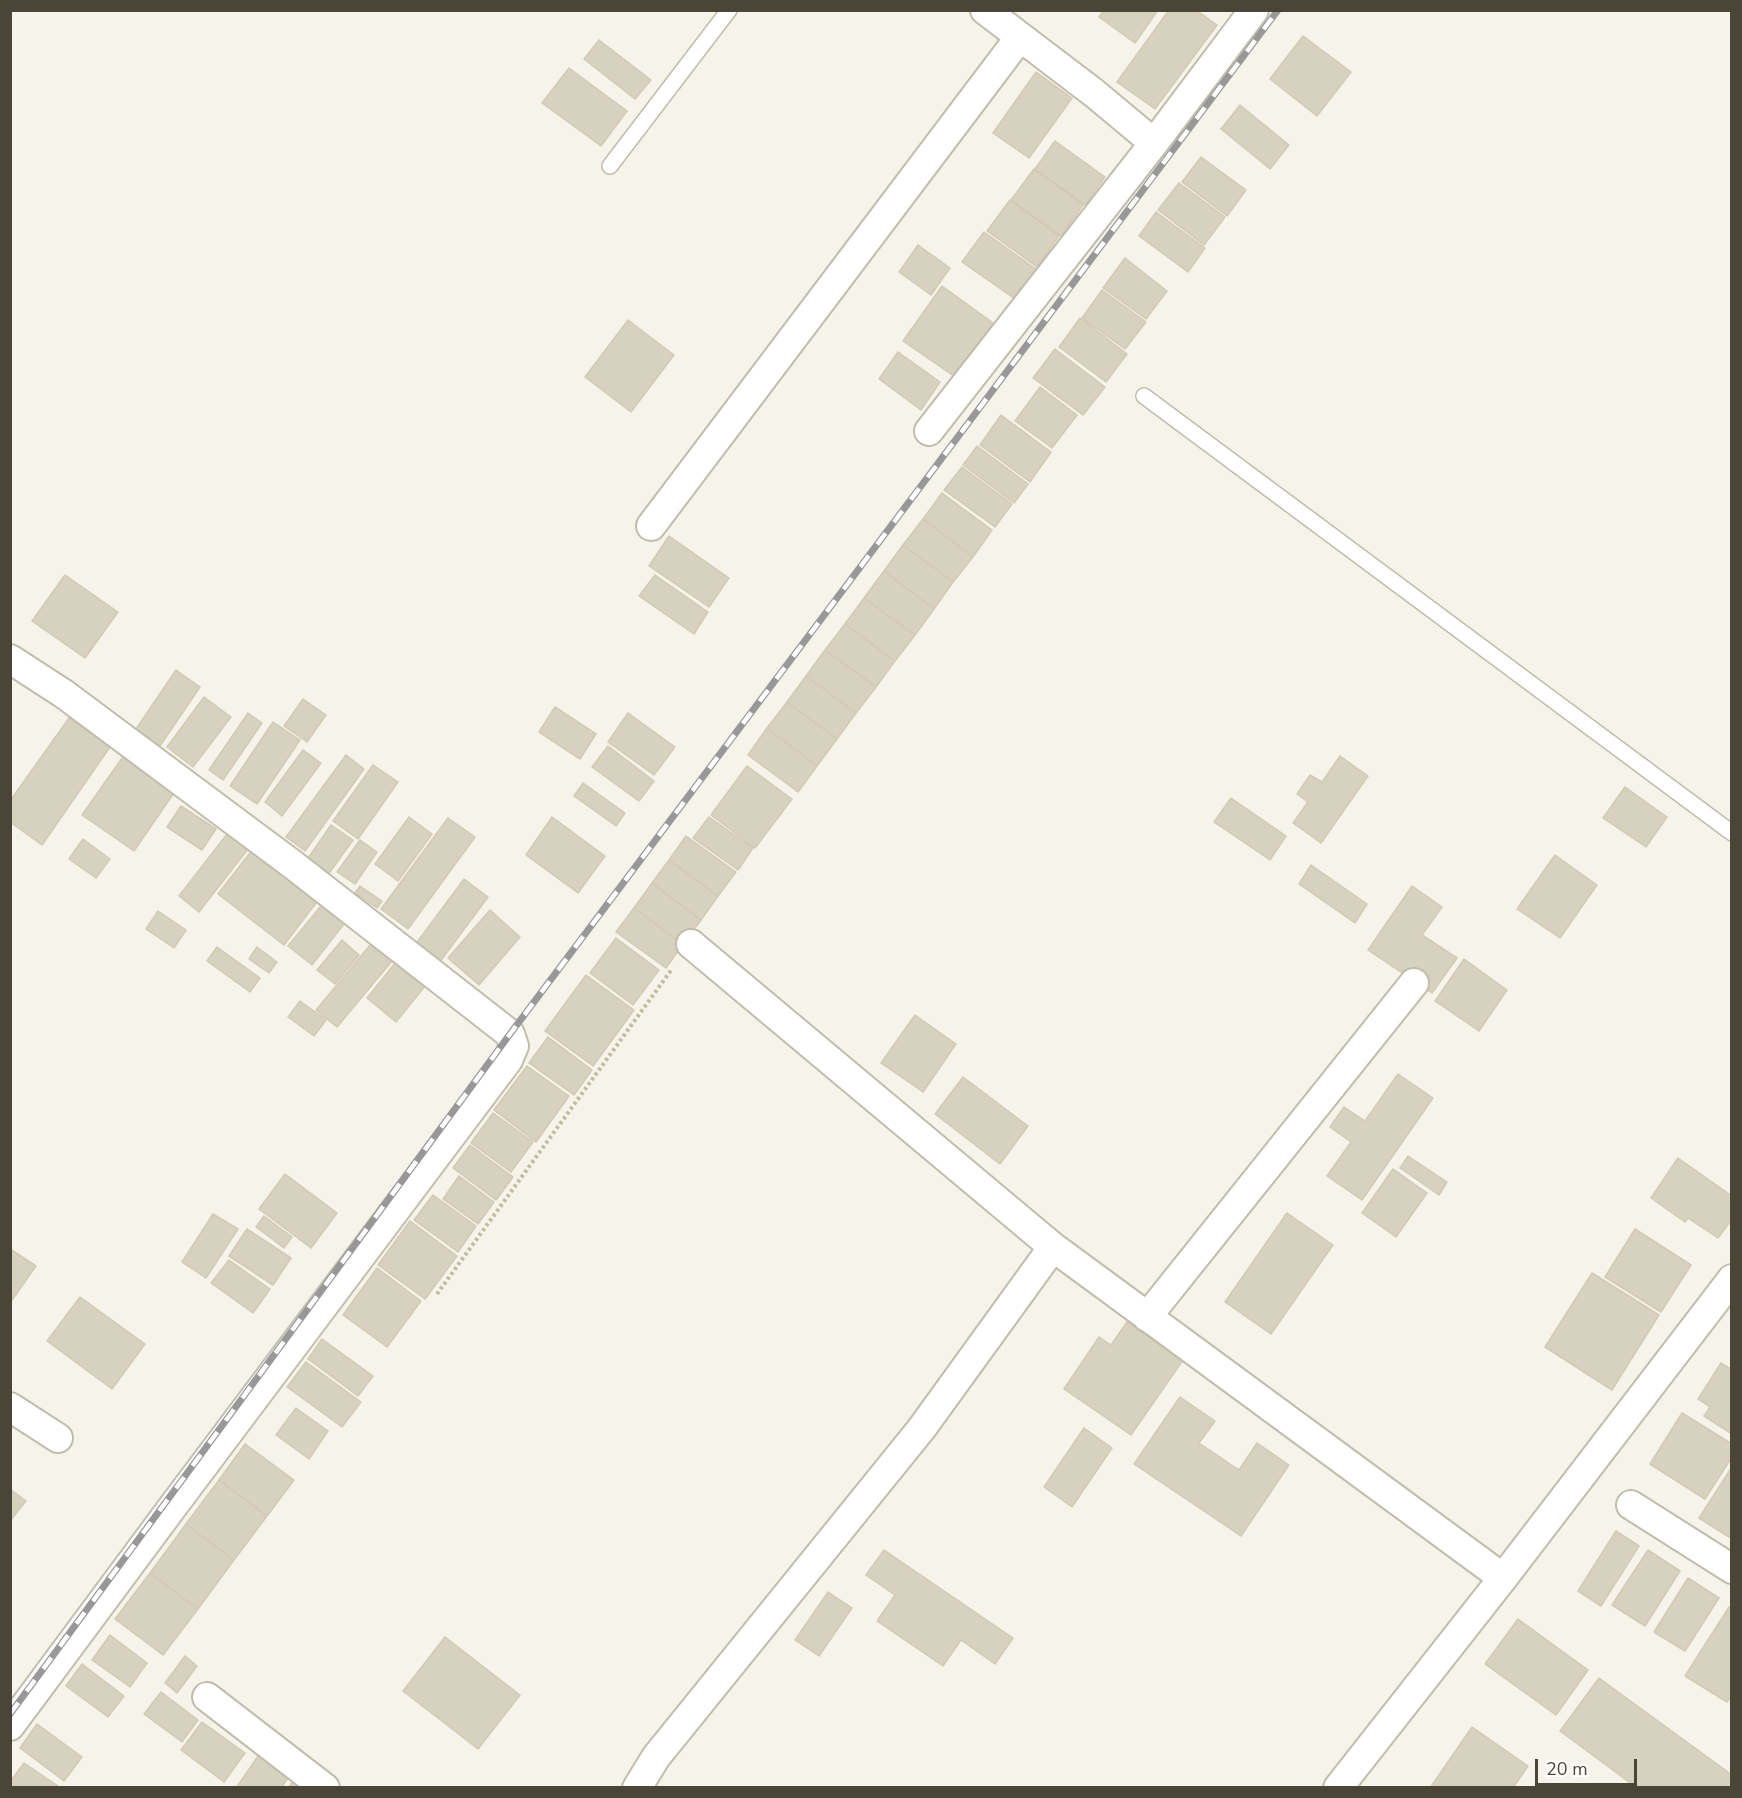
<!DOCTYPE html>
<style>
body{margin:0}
#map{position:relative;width:1742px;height:1798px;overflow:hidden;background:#f5f3ea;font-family:"Nunito Sans",sans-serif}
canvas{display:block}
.frame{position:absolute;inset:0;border:12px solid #4a4537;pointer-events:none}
.scale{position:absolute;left:1535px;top:1759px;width:102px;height:27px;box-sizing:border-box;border:3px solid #4a4537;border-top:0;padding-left:8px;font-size:18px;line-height:21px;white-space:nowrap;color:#4a4537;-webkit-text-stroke:4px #fff;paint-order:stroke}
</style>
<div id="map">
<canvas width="1742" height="1798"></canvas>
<div class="frame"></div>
<div class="scale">20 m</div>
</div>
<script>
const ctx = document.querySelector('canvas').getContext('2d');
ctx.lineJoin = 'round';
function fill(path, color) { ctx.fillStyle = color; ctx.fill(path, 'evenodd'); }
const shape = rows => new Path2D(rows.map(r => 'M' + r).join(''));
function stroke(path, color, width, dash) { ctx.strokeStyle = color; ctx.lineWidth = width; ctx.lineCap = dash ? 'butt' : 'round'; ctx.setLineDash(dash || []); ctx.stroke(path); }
const building = shape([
 [1104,10,1158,10,1135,43,1099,17,1104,10],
 [1169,10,1196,10,1217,25,1155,109,1117,82,1169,10],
 [1303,36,1351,72,1317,116,1270,79,1303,36],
 [599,40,651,80,635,99,584,59,599,40],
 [569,68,627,111,601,146,542,103,569,68],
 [1036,72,1072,98,1029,158,993,133,1036,72],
 [1240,105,1289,145,1270,169,1221,129,1240,105],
 [1055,141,1105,177,1085,205,1035,169,1055,141],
 [1201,157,1246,190,1227,216,1182,182,1201,157],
 [1034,169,1083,205,1061,236,1011,200,1034,169],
 [1179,183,1225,217,1204,245,1158,210,1179,183],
 [1010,200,1059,236,1037,267,987,231,1010,200],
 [1156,212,1205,248,1188,272,1139,236,1156,212],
 [984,232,1036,269,1015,299,962,262,984,232],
 [918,245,950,268,931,295,899,272,918,245],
 [1125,258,1167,291,1146,319,1103,288,1125,258],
 [942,286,996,325,958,379,903,341,942,286],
 [1102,290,1146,322,1125,349,1082,318,1102,290],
 [1080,318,1127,354,1106,382,1059,347,1080,318],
 [628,320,674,355,631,412,585,377,628,320],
 [1055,349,1105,387,1083,415,1033,378,1055,349],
 [898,352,940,382,921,410,879,379,898,352],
 [1040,387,1077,415,1052,448,1015,421,1040,387],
 [1001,415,1051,452,1030,482,980,445,1001,415],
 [977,446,1028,484,1014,503,963,465,977,446],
 [962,467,1012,504,995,527,944,490,962,467],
 [942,493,992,530,973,557,923,519,942,493],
 [923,519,973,557,953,582,903,545,923,519],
 [669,536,729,578,709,607,649,566,669,536],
 [903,545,953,582,934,609,884,571,903,545],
 [884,571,934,609,915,635,864,598,884,571],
 [65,575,118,612,85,658,32,621,65,575],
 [655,575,708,612,694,634,639,596,655,575],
 [864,598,915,635,895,661,845,624,864,598],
 [845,624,895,661,876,687,825,650,845,624],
 [825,650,876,687,856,713,806,676,825,650],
 [176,670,200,687,160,746,136,729,176,670],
 [806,676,856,713,837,739,787,702,806,676],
 [204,697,231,717,193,767,167,747,204,697],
 [303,699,326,715,307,742,284,726,303,699],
 [787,702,837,739,817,766,767,728,787,702],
 [555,707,596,734,580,759,539,732,555,707],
 [248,713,262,723,223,780,209,770,248,713],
 [628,713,675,747,654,775,608,742,628,713],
 [69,718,110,747,42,845,10,822,10,801,69,718],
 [273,722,300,740,257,804,230,786,273,722],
 [767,728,817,766,798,792,748,755,767,728],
 [608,746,654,781,639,801,592,767,608,746],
 [303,750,321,763,282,816,265,802,303,750],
 [127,751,178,787,134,851,82,815,127,751],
 [346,755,364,769,305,851,286,837,346,755],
 [1340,756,1368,776,1321,843,1293,823,1308,802,1297,794,1310,775,1322,782,1340,756],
 [373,765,398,782,358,839,333,821,373,765],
 [747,766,792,799,755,848,711,815,747,766],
 [583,783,625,813,616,826,574,796,583,783],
 [1625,787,1667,817,1646,847,1603,818,1625,787],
 [1231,798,1286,836,1270,860,1214,822,1231,798],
 [181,806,216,829,202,850,167,827,181,806],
 [409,817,432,834,398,881,375,864,409,817],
 [552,817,605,856,578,893,526,855,552,817],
 [709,817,753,848,738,870,693,838,709,817],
 [448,818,475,837,408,929,381,909,448,818],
 [331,825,353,840,325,879,304,864,331,825],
 [231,829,251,845,199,912,179,896,231,829],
 [686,836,736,872,718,896,669,860,686,836],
 [83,839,110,859,96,878,69,859,83,839],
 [360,840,377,852,355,884,337,872,360,840],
 [253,849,319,899,284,945,218,894,253,849],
 [1555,855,1597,885,1560,938,1517,909,1555,855],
 [669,860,718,896,701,920,652,883,669,860],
 [1311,865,1367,904,1355,923,1299,884,1311,865],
 [464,879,488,897,439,963,415,945,464,879],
 [652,883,701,920,683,944,634,908,652,883],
 [360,886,382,901,377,908,355,893,360,886],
 [1412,886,1442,907,1422,935,1457,958,1432,993,1368,950,1412,886],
 [321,906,344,924,312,965,288,946,321,906],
 [634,908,683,944,666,968,616,932,634,908],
 [490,910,520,937,479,985,448,958,490,910],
 [158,911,186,930,174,948,146,929,158,911],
 [616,938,659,970,633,1005,590,973,616,938],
 [342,940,359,955,335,984,317,970,342,940],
 [371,944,392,961,337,1027,316,1010,371,944],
 [217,947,260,978,250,992,207,961,217,947],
 [257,947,277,962,269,973,249,959,257,947],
 [1464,959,1507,990,1479,1031,1435,1001,1464,959],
 [396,962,425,986,396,1022,367,998,396,962],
 [586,975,634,1010,593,1066,545,1031,586,975],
 [300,1001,326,1020,314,1036,288,1017,300,1001],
 [915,1015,956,1044,923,1092,881,1063,915,1015],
 [548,1037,592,1070,574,1095,529,1063,548,1037],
 [527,1066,569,1096,536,1142,494,1110,527,1066],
 [1398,1074,1433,1098,1362,1200,1327,1176,1351,1142,1330,1127,1344,1107,1365,1121,1398,1074],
 [963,1077,1028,1126,1000,1164,935,1114,963,1077],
 [493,1113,533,1142,511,1172,471,1143,493,1113],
 [470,1145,513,1177,496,1200,453,1168,470,1145],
 [1408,1156,1447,1182,1439,1195,1400,1168,1408,1156],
 [1678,1158,1732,1196,1732,1219,1718,1238,1688,1218,1685,1222,1651,1198,1678,1158],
 [1393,1169,1427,1193,1396,1237,1362,1213,1393,1169],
 [285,1174,337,1213,311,1248,259,1209,285,1174],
 [459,1176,494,1202,478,1224,443,1199,459,1176],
 [433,1195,476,1226,458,1252,414,1220,433,1195],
 [1287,1213,1333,1245,1271,1334,1225,1302,1287,1213],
 [213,1214,238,1229,206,1278,182,1262,213,1214],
 [264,1216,292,1237,284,1248,256,1227,264,1216],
 [410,1221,457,1256,425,1299,378,1265,410,1221],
 [247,1229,291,1258,273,1285,229,1256,247,1229],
 [1635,1229,1691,1265,1661,1312,1605,1277,1635,1229],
 [10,1249,36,1266,10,1303,10,1249],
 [229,1260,270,1289,253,1313,211,1283,229,1260],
 [377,1268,421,1301,387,1347,343,1315,377,1268],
 [1592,1273,1659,1315,1612,1390,1545,1347,1592,1273],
 [80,1297,145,1344,112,1389,47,1341,80,1297],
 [1127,1322,1183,1360,1131,1435,1064,1389,1099,1337,1111,1345,1127,1322],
 [322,1339,373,1376,358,1396,308,1359,322,1339],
 [306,1362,361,1402,342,1427,287,1387,306,1362],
 [1721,1363,1732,1370,1732,1434,1704,1416,1710,1407,1698,1399,1721,1363],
 [1180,1397,1215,1421,1199,1443,1239,1470,1257,1443,1289,1465,1241,1536,1134,1464,1180,1397],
 [296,1408,328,1431,309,1459,276,1435,296,1408],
 [1682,1413,1732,1444,1732,1457,1705,1499,1650,1464,1682,1413],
 [1084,1428,1112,1448,1072,1507,1044,1487,1084,1428],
 [245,1444,294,1480,267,1516,219,1480,245,1444],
 [1732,1467,1732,1533,1729,1537,1699,1518,1732,1467],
 [219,1480,267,1516,234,1560,186,1524,219,1480],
 [10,1489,26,1501,10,1521,10,1489],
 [186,1524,234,1560,198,1609,150,1573,186,1524],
 [1616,1531,1639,1546,1601,1606,1578,1591,1616,1531],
 [884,1550,1013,1638,995,1664,961,1640,943,1666,877,1621,895,1595,866,1575,884,1550],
 [1648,1550,1680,1571,1645,1626,1612,1605,1648,1550],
 [150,1573,198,1609,163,1655,115,1619,150,1573],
 [1688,1578,1719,1598,1685,1651,1654,1632,1688,1578],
 [828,1592,852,1608,819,1656,795,1640,828,1592],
 [1729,1607,1732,1608,1732,1695,1727,1702,1685,1676,1729,1607],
 [1518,1619,1588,1670,1556,1715,1485,1664,1518,1619],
 [110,1635,147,1663,130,1687,92,1660,110,1635],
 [445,1637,520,1695,478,1749,403,1691,445,1637],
 [185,1656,197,1666,177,1693,165,1683,185,1656],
 [82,1664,124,1696,108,1717,66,1686,82,1664],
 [1599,1678,1732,1775,1732,1788,1637,1788,1560,1731,1599,1678],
 [161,1692,198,1720,182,1742,144,1714,161,1692],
 [202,1722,245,1753,224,1782,181,1750,202,1722],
 [37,1724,82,1757,64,1781,20,1748,37,1724],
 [1472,1727,1528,1766,1513,1788,1430,1788,1472,1727],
 [263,1749,293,1771,281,1788,236,1788,263,1749],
 [24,1763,58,1786,57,1788,10,1788,10,1782,24,1763],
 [297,1776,312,1788,288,1788,297,1776]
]);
const path = shape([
 [437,1294,672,969]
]);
const service = shape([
 [610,166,729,10],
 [1144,396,1732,833]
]);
const minor = shape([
 [985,10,1094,93,1154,143],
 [929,431,1154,143,1254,10],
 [651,526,1020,37],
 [10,659,64,694,292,864,510,1034,514,1046,508,1060,174,1505,10,1726],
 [691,944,1053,1247],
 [1147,1317,1414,983],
 [10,1407,58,1438],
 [1631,1505,1732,1569],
 [207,1697,325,1788],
 [637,1788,656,1757,922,1428,1053,1247,1503,1578],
 [1338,1788,1503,1578,1732,1279]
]);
const rail = shape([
 [10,1714,510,1034,1278,10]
]);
fill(building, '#d7d1bf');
stroke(building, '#d2cab2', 1.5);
stroke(service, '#c1bdac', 18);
stroke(minor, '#c1bdac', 32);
stroke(path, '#c3bb9d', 4, [3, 3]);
stroke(service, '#fff', 15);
stroke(minor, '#fff', 28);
stroke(rail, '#989898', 7);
stroke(rail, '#fff', 4.5, [14]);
</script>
